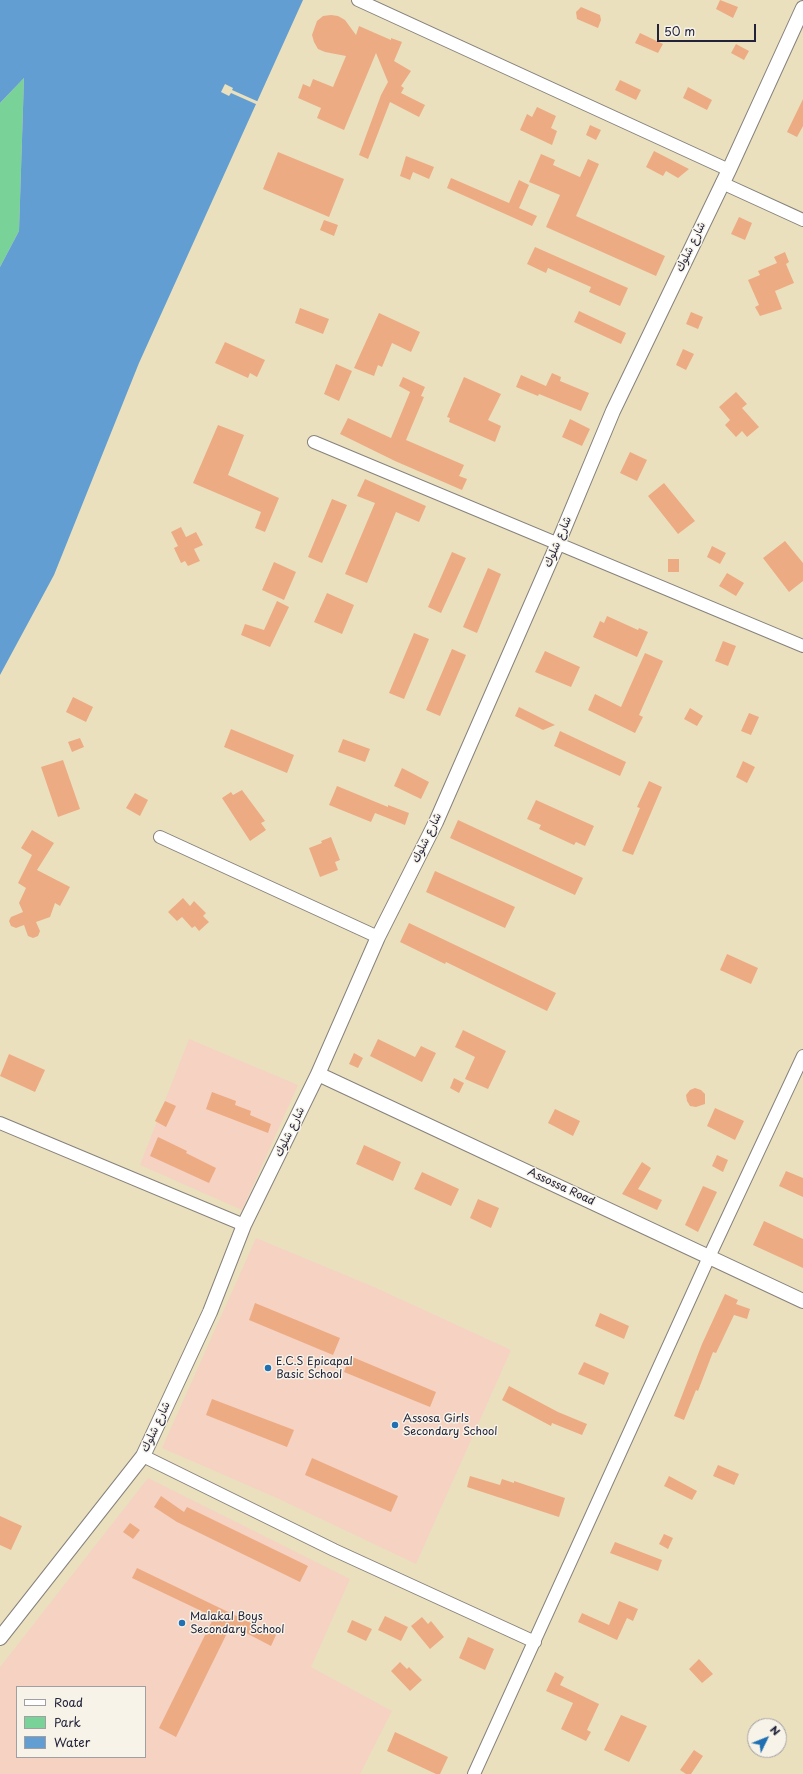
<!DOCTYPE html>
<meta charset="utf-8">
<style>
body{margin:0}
#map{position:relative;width:803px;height:1774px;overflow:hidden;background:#eae0be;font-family:"Playpen Sans",sans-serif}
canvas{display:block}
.legend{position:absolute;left:16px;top:1686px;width:130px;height:72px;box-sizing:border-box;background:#f7f3e8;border:1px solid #a29fa3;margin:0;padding:5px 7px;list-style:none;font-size:12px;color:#22223b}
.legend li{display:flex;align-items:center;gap:8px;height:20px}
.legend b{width:20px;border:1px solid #a29fa3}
.north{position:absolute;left:747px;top:1718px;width:40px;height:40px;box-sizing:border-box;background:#f7f3e8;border:1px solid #a29fa3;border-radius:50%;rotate:47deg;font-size:11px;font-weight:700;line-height:16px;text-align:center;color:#22223b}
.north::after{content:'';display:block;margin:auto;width:14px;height:18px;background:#1f6fb2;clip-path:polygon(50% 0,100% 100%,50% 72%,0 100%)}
.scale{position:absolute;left:657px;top:24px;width:99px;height:18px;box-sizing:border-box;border:2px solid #22223b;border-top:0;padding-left:5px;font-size:12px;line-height:14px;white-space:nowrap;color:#22223b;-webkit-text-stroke:3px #f7f3e8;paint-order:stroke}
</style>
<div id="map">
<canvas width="803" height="1774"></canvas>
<ul class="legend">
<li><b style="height:5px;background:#fff"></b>Road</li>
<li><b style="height:11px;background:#79d399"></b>Park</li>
<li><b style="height:11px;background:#639ed3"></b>Water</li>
</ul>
<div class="north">N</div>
<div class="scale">50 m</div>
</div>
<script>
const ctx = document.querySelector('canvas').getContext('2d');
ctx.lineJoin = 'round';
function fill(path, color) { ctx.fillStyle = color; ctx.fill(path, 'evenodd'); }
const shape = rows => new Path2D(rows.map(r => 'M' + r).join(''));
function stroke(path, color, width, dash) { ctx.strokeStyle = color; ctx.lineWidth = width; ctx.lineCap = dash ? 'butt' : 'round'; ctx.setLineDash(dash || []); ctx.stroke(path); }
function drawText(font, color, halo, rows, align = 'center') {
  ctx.font = font + ' "Playpen Sans","Playpen Sans Arabic",sans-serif'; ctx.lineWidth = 3; ctx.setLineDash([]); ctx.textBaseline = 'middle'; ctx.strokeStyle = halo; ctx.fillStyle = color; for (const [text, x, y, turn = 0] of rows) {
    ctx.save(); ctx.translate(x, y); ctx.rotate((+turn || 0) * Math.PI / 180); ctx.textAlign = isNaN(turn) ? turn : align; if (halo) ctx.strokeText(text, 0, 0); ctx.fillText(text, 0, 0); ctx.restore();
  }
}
const built = shape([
 [189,1039,298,1085,242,1210,140,1165],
 [256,1238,374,1287,511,1350,416,1564,279,1499,162,1448],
 [148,1478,350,1579,311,1667,392,1711,360,1774,0,1774,0,1667],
 [17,1687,145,1687,145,1757,17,1757]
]);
const green = shape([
 [24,78,19,231,0,267,0,103]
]);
const water = shape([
 [0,0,303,0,139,363,54,575,0,675,0,267,19,231,24,78,0,103]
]);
const pier = shape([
 [225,84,233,88,232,90,259,102,258,105,231,93,229,96,221,92]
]);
const building = shape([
 [720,0,738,7,733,18,716,9],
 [581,7,600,15,601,20,598,28,577,19,576,12],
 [331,15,338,16,345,20,356,35,359,26,391,40,391,38,402,42,394,61,411,71,401,86,404,88,401,93,425,105,419,117,390,102,368,159,359,155,381,95,388,82,376,53,344,130,317,118,321,108,298,98,303,84,310,87,313,79,333,87,346,56,325,52,318,49,314,42,312,35,317,21,323,16],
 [640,33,663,44,658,53,635,43],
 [736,44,749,51,744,60,731,53],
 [620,80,641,90,636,100,615,90],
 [688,87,712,100,707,110,683,98],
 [803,99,803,126,797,137,787,132],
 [537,107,556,116,551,128,557,131,552,145,520,130,527,114,532,117],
 [590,125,601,130,596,140,586,135],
 [654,151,689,169,678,178,666,171,663,176,646,167],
 [278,152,344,179,329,217,263,189],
 [541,154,555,160,553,165,580,177,588,159,599,164,576,216,665,256,656,276,546,227,560,195,529,182],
 [406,156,434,167,429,179,413,172,410,180,400,176],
 [451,178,509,203,519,180,529,185,519,208,537,216,532,226,447,188],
 [739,217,752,223,745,240,731,234],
 [324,220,338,225,334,236,320,230],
 [535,247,628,288,620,306,589,292,591,287,548,268,546,273,527,264],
 [785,252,789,262,786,264,794,283,775,291,782,309,760,316,755,307,759,305,748,280,760,275,758,271,777,263,774,257],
 [300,308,329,319,323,334,295,323],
 [579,311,626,333,621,344,574,322],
 [691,312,703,317,698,329,686,324],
 [379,313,420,332,411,352,392,343,382,367,378,365,374,376,354,368],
 [225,342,265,360,257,377,250,373,248,378,215,363],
 [683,349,694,354,686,370,676,365],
 [336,364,352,371,339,401,324,394],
 [552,373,561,377,560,381,589,393,581,411,539,394,538,396,516,387,521,375,546,386],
 [403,377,425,387,421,396,424,397,406,440,464,465,459,476,467,479,462,490,395,461,340,434,348,418,391,438,410,392,399,386],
 [464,377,501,394,488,420,501,426,495,442,449,422,450,418,447,417],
 [736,392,747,404,742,408,759,427,747,437,742,431,736,437,725,425,730,420,719,407],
 [570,419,590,429,582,446,562,437],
 [218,425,244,435,228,475,279,498,265,532,255,528,261,512,193,483],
 [630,452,647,460,637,481,620,473],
 [365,479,426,506,419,522,396,512,367,583,345,574,375,503,357,496],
 [664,483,695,521,678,534,648,496],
 [332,499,347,505,322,563,308,557],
 [181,527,186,537,196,532,203,545,194,549,200,561,188,566,185,561,181,563,174,548,178,546,171,532],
 [785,541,803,563,803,581,789,592,763,558],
 [712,546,726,553,720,564,707,557],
 [452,552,466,558,441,613,428,607],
 [668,559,679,559,679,572,668,572],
 [274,562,296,572,284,600,262,590],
 [488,568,501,574,477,633,463,627],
 [727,573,744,583,736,596,719,586],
 [327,593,354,605,342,634,314,622],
 [277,601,289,607,270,647,241,635,245,624,264,630],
 [607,616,638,630,639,628,648,632,637,657,593,637,600,621,604,623],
 [414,633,429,639,404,699,389,693],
 [723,641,736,646,728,666,715,661],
 [452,649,466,655,440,716,426,710],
 [545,651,580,667,571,687,535,672],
 [645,653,663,661,639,715,643,717,635,733,588,710,595,694,621,707],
 [73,697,93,707,86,722,66,712],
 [519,707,555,725,543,730,515,716],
 [690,708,703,716,697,726,684,719],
 [749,713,759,717,751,735,741,731],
 [231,729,294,755,287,773,224,747],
 [560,731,626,762,620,776,554,746],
 [80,738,84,747,72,752,68,742],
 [343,739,370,749,365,762,338,752],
 [63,760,80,809,58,817,41,767],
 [743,761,755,767,747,783,736,777],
 [402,768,429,782,421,799,394,786],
 [649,781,662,787,633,855,622,851,640,808,637,807],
 [337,786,388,807,388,805,409,813,405,825,375,813,371,822,329,805],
 [242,790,265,821,261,823,266,830,250,841,222,798,231,792,233,795],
 [135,793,148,800,140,816,126,808],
 [536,800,594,826,585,846,576,842,574,845,539,829,541,825,527,819],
 [458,820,583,878,575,895,450,838],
 [32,830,54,843,37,870,70,887,60,906,55,903,50,917,36,922,40,931,38,936,33,938,28,936,24,925,16,928,11,926,9,921,11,917,23,912,19,903,26,888,18,883,32,855,21,848],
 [331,837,340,860,335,862,338,870,320,877,309,848,322,843,321,841],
 [435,871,515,907,505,928,426,892],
 [183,898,190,906,194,901,206,913,203,916,209,922,199,931,195,926,192,928,182,917,177,921,168,912],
 [409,923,556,993,547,1011,446,962,445,964,400,942],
 [727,954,758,968,751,984,720,970],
 [463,1030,506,1051,488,1089,465,1079,475,1057,455,1047],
 [378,1039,415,1057,421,1046,436,1053,422,1082,370,1056],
 [354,1053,363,1058,358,1068,349,1064],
 [9,1054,45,1070,35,1092,0,1076],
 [454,1078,464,1083,459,1093,450,1088],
 [695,1088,701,1090,705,1094,705,1104,696,1107,690,1106,687,1101,686,1095,690,1090],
 [212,1092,236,1101,235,1105,251,1111,250,1115,271,1124,268,1133,206,1109],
 [165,1101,176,1106,166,1127,155,1121],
 [715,1108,744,1121,735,1140,707,1126],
 [555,1109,580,1121,573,1136,548,1123],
 [158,1137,187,1151,186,1153,216,1168,209,1183,150,1156],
 [364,1145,401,1162,393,1181,356,1164],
 [717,1155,728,1160,723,1172,712,1166],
 [642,1162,651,1168,638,1189,662,1200,657,1210,622,1194],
 [786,1171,803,1178,803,1197,779,1186],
 [422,1172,459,1189,451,1206,414,1189],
 [703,1186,717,1192,698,1232,685,1225],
 [478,1199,499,1208,491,1228,470,1218],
 [764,1221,803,1239,803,1268,753,1245],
 [725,1294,738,1300,736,1304,750,1309,747,1319,734,1315,716,1353,713,1352,698,1391,696,1390,684,1420,674,1416,702,1344],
 [255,1303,340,1338,333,1355,249,1320],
 [600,1313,629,1326,624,1339,595,1326],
 [350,1356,436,1392,430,1407,344,1372],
 [584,1362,609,1373,604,1385,578,1374],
 [509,1386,558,1412,587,1424,582,1435,552,1423,551,1426,502,1400],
 [212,1399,294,1430,287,1447,206,1415],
 [312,1458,398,1496,391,1512,305,1475],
 [718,1465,739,1474,734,1485,713,1476],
 [470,1476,500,1485,502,1479,514,1483,514,1481,565,1498,559,1517,467,1487],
 [669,1476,697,1491,692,1500,664,1486],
 [161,1496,184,1512,187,1507,308,1566,300,1582,177,1522,154,1507],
 [0,1516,22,1526,11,1550,0,1545],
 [130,1523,140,1530,133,1539,123,1532],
 [664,1534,673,1538,668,1549,659,1544],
 [615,1542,662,1560,658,1571,610,1553],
 [137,1568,276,1635,271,1646,231,1625,176,1737,159,1728,214,1617,132,1578],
 [619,1601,638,1609,633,1621,627,1618,617,1640,578,1622,582,1613,609,1625],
 [385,1616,408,1627,401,1641,378,1630],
 [422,1617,428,1624,431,1621,444,1637,430,1649,411,1626],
 [352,1620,372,1629,366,1641,347,1632],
 [468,1637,494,1649,485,1670,459,1658],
 [699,1659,713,1674,702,1683,689,1669],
 [400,1662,407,1669,409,1667,422,1680,410,1691,391,1671],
 [555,1672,564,1677,560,1685,599,1704,587,1730,591,1732,586,1741,561,1729,573,1703,546,1691],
 [621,1715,647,1726,629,1762,604,1750],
 [395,1732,448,1757,440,1774,436,1774,387,1751],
 [694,1750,703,1756,691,1774,686,1774,680,1770]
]);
const minor = shape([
 [358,0,729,170],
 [722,183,803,220],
 [314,442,803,646],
 [160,837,378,937],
 [0,1123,244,1225],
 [143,1456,334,1550,535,1642],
 [474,1774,709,1257,803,1056]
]);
const tertiary = shape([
 [318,1074,803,1301],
 [0,1638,143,1456,210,1312,244,1225,318,1074,378,937,436,822,558,543,613,411,729,170,803,8]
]);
const markers = [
 [268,1368,4,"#1f6fb2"],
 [395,1425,4,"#1f6fb2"],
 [182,1623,4,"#1f6fb2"]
];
const streetNames = [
 ["شارع شلوك",691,247,-64],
 ["شارع شلوك",558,542,-67],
 ["شارع شلوك",427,838,-64],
 ["شارع شلوك",290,1132,-64],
 ["Assossa Road",561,1187,25],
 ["شارع شلوك",156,1427,-65]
];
const poiNames = [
 ["E.C.S Epicapal",276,1362],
 ["Basic School",276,1375],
 ["Assosa Girls",403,1419],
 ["Secondary School",403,1432],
 ["Malakal Boys",190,1617],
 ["Secondary School",190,1630]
];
fill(built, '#f5d2c2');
fill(green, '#79d399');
fill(water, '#639ed3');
fill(pier, '#eae0be');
fill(building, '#edab83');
stroke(minor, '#86817c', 14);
stroke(tertiary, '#86817c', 16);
stroke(minor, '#fff', 12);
stroke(tertiary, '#fff', 14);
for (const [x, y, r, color] of markers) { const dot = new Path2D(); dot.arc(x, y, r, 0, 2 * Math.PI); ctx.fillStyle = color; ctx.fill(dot); stroke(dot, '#f7f3e8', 1.5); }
drawText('11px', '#22223b', '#f7f3e8', streetNames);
drawText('11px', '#22223b', '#f7f3e8', poiNames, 'left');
</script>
